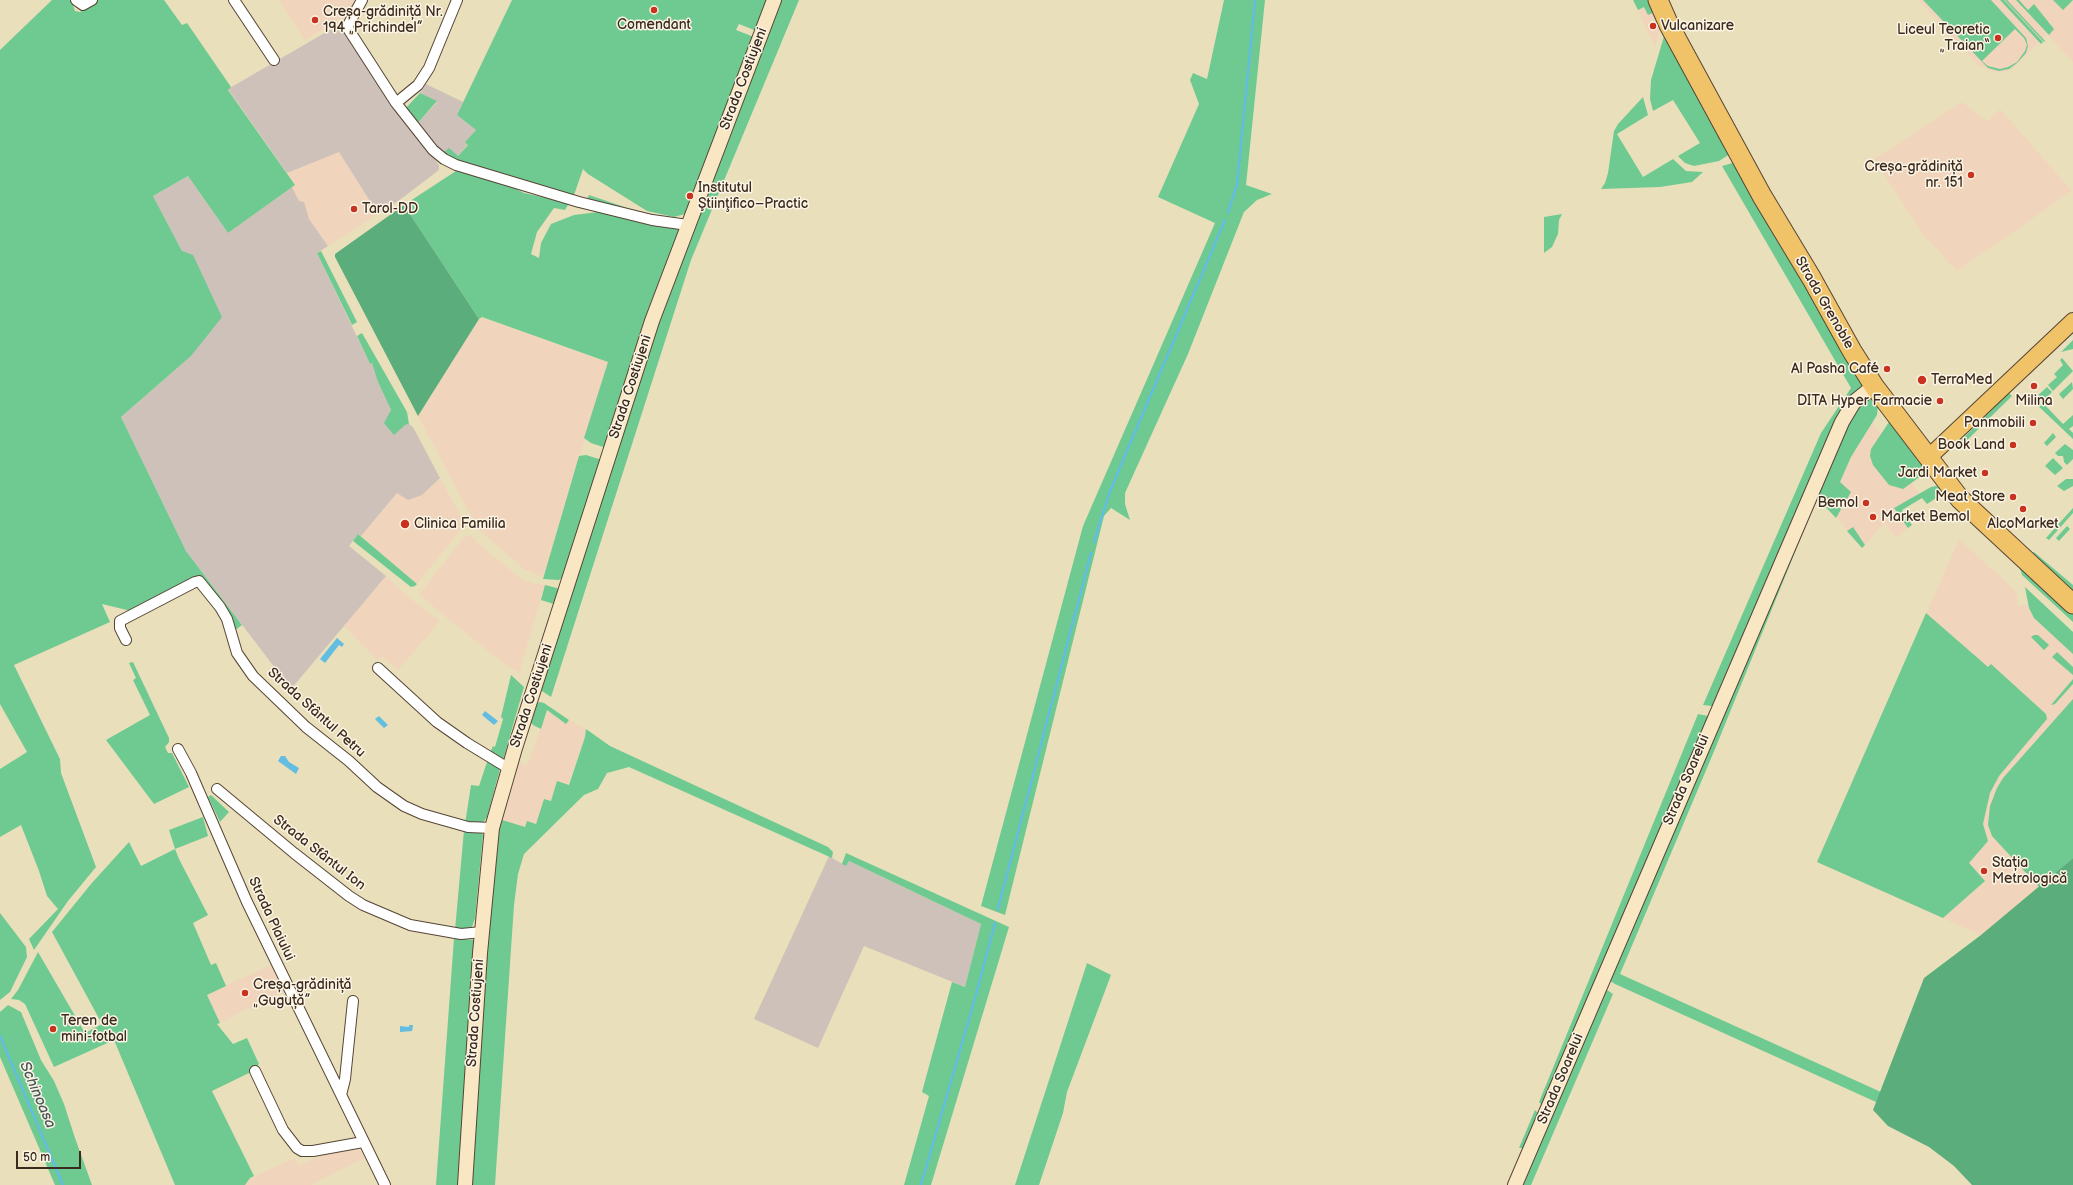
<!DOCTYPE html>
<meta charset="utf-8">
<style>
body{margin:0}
#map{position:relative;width:2073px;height:1185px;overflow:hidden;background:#eadfbb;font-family:"Balsamiq Sans",sans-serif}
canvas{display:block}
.scale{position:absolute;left:16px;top:1151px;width:65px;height:18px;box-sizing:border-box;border:2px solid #3b2a1e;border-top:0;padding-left:5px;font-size:12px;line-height:14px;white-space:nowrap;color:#3b2a1e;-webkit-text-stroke:3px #fcf5e5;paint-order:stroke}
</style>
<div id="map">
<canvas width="2073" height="1185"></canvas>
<div class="scale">50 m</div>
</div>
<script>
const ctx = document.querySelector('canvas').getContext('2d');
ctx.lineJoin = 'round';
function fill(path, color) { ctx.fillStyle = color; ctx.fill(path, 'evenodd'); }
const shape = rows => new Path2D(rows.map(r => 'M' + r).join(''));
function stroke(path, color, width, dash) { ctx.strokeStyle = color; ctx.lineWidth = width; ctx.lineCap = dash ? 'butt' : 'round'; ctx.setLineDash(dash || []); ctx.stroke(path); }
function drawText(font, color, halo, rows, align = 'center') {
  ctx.font = font + ' "Balsamiq Sans",sans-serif'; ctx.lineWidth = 3; ctx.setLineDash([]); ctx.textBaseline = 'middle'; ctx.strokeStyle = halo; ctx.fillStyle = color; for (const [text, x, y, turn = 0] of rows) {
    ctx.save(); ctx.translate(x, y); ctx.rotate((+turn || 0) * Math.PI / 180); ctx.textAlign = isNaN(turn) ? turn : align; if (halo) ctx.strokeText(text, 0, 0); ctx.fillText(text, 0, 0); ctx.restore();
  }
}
const built = shape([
 [279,0,356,0,347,18,343,17,305,40],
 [1918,0,2073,0,2073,62,2047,34,2015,67,2003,73,1993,72,1979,66],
 [1644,7,1655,12,1661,25,1655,48,1638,10],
 [1962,102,1988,121,2000,109,2072,191,1957,271,1925,237,1874,159],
 [339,151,378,214,328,246,309,219,304,202,299,201,292,187,295,185,287,173],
 [481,317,608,362,543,577,524,569,478,529,418,416,479,319],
 [1873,422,1922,498,1902,510,1912,525,1895,538,1885,523,1862,548,1826,504,1841,480,1851,457],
 [440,478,464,522,463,527,417,584,361,536,397,493,422,495],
 [470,535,483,548,522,579,533,583,545,585,519,673,504,664,419,595,464,537],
 [1959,539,2016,591,2018,606,2029,604,2073,644,2073,858,1981,935,1817,862],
 [386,576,406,595,440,621,398,670,383,657,377,660,344,626],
 [547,710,566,724,569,720,586,729,585,737,568,785,557,782,551,801,544,799,536,824,525,827,503,820,520,761,525,766,529,761],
 [271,965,283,991,220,1023,207,994],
 [351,1147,358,1148,364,1158,311,1185,245,1185,250,1178,295,1158,299,1165,337,1149]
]);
const industrial = shape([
 [340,24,377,82,439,165,439,170,401,199,378,214,339,152,287,173,228,89],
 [426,84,463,102,457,115,476,130,465,142,468,144,458,156,443,153,432,144,417,124,437,102,420,93],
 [188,176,228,233,292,187,299,201,304,202,309,219,328,246,317,253,370,364,372,363,376,372,378,382,391,410,389,417,405,425,409,424,413,427,440,478,422,495,408,500,397,493,361,536,358,534,349,546,386,576,291,689,186,551,121,417,191,356,182,251,153,196],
 [829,856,846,866,849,861,981,924,965,987,864,946,818,1048,754,1019]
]);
const green = shape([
 [52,0,71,0,75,11,80,12,98,0,164,0,182,25,187,23,231,87,228,90,295,185,228,233,188,176,153,196,182,251,193,255,222,317,191,356,121,417,186,551,242,625,234,631,227,614,207,582,201,577,131,611,102,604,110,622,14,665,60,759,61,773,96,867,68,901,34,950,29,939,58,909,47,896,39,871,21,825,0,837,0,769,27,752,0,704,0,50],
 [512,0,769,0,758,27,754,30,739,24,736,30,754,37,689,208,685,214,674,217,647,211,588,174,583,169,574,195,464,163,443,153,449,148,458,156,468,145,465,142,476,130,457,115],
 [779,0,799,0,691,260,551,697,539,689,642,363],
 [1224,0,1265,0,1246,185,1272,194,1257,200,1244,212,1188,354,1125,493,1125,504,1130,520,1111,508,1104,516,1005,915,981,906,1083,526,1215,223,1158,197,1199,104,1190,80,1193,73,1207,79],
 [1633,0,1650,0,1655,12,1648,15,1644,7,1638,10],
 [1923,0,1991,0,2026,38,2028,46,2026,53,2017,63,2009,69,1999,71,1988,68],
 [2015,29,2024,38,2027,45,2025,51,2017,62,2008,67,2000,69,1988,66,1982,61],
 [2000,0,2004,0,2043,42,2041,44],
 [2005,0,2007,0,2045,41,2044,42],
 [2016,0,2019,0,2028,10,2034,4,2054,29,2049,35],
 [2053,0,2073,0,2063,10],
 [1665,33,1730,154,1719,161,1694,166,1685,163,1678,156,1700,143,1673,100,1653,111,1650,99,1651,80],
 [420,93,437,101,417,124,405,109],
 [1643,97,1648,115,1617,134,1643,177,1673,159,1686,171,1703,172,1692,182,1660,187,1601,189,1605,183,1608,173,1614,131,1618,124],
 [1736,162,1866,384,1842,408,1827,439,1712,706,1703,705,1821,433,1851,388,1722,166],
 [459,169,506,184,524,193,569,203,565,210,554,208,537,232,531,254,539,258,541,243,551,224,574,215,598,212,676,227,680,231,606,448,591,443,584,438,608,362,482,317,479,319,404,205],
 [589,195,636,211,586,201],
 [1562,214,1559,220,1558,234,1552,247,1544,253,1544,217],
 [321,251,357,322,352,325,317,253],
 [362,333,407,412,409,424,405,425,394,435,384,423,391,410,378,382,372,363,370,364,357,336],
 [2073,340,2073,349,2061,352],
 [2062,358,2073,371,2053,391,2048,385,2057,377,2054,374,2063,365,2060,360],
 [2072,382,2073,389,2063,399,2059,394],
 [2047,387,2052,392,2042,402,2063,424,2073,415,2073,426,2069,429,2073,433,2073,439,2034,402,2035,398],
 [2009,393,2012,396,1958,449,1955,446],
 [1874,397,1878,405,1877,415,1851,457,1840,482,1851,492,1836,518,1817,498,1715,749,1620,974,1881,1092,1876,1102,1615,984,1610,981,1610,977,1850,415,1861,403],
 [1889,422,1891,422,1928,471,1903,489,1889,485,1873,465,1870,456,1871,449],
 [2053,433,2056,437,2047,446,2044,443],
 [2065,444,2073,450,2073,459,2067,465,2064,462,2063,456,2058,456,2055,453],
 [586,455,602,460,566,574,559,580,543,579,579,456],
 [2053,458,2063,468,2055,475,2045,466],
 [2066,479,2073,479,2073,486,2064,491,2057,486],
 [1936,486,1947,491,1927,504,1922,498,1902,510,1912,525,1908,528,1894,508,1931,487],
 [2073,508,2073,513,2049,540,2046,538],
 [2067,526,2070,529,2059,541,2056,538],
 [1853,527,1865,545,1862,548,1847,531],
 [358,534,417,584,415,586,411,587,353,541],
 [2034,552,2073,585,2073,597,2031,554],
 [2020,568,2073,610,2073,622,2022,575],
 [545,585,557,588,560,593,557,605,541,600],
 [2025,587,2073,632,2073,654,2034,618,2029,608],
 [1926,613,1988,667,1991,664,2046,714,2047,719,1999,776,1990,793,1983,824,1988,841,1969,863,1985,881,1943,918,1817,862],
 [2034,635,2038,635,2049,645,2044,650,2031,637],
 [2057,652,2073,667,2073,675,2052,657],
 [133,662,169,738,169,742,165,747,168,753,172,753,189,787,154,804,106,740,150,715,133,680,136,678,129,663],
 [511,675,524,687,503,760,490,753,493,746,495,747,503,719,501,717],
 [2073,679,2073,684,2055,704,2051,705],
 [2073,699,2073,858,2039,887,1992,836,1988,825,1990,806,1997,788,2003,778],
 [540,702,544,703,569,720,566,724,547,710,541,729,533,725,530,721,537,703],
 [1698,714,1708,716,1542,1105,1539,1102],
 [586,729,610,746,828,847,833,852,832,858,629,767,607,773,598,789,584,795,524,854,518,874,514,905,495,1185,470,1185,493,855,499,819,525,827,527,821,536,824,544,799,551,801,557,781,569,785,585,737],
 [487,762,500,769,487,817,482,824,465,824,471,785,479,786],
 [211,795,229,812,220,822,208,797],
 [203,817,208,836,175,849,179,859,208,915,193,923,211,965,216,963,226,986,207,995,220,1023,217,1024,233,1044,247,1038,259,1064,251,1072,212,1091,254,1176,250,1178,245,1185,175,1185,114,1040,54,1067,25,1004,19,1000,11,999,18,990,38,952,85,1033,102,1024,52,932,91,884,129,842,141,866,175,849,169,830],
 [464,830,481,832,483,835,475,918,472,927,468,930,455,930],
 [846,853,1009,927,931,1185,904,1185,929,1096,922,1092,952,982,965,987,981,924,849,861,846,866,842,864],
 [0,913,26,947,27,957,10,992,0,1000],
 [454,938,475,940,458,1185,436,1185],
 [1087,963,1111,975,1067,1092,1063,1113,1039,1185,1015,1185],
 [1604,988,1613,994,1531,1185,1520,1185],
 [8,1005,21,1012,41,1060,54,1081,64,1104,75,1138,92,1185,55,1185,0,1057,0,1012],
 [1535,1110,1538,1113,1523,1148,1519,1148]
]);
const forest = shape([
 [404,205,479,319,418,416,335,257,335,254],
 [2073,858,2073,1185,1972,1185,1954,1166,1929,1147,1888,1126,1873,1110,1924,978,1981,935]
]);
const water = shape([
 [337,638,344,644,342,647,339,645,325,663,320,659],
 [485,711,498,721,494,725,482,715],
 [379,716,388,725,384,728,375,719],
 [281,756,285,756,289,762,299,768,296,774,278,761],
 [409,1025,413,1025,412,1031,400,1032,400,1026,409,1027]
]);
const stream = shape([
 [1228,212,1237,185,1255,0],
 [1094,542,1110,491,1225,220],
 [998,909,1091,553],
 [0,1036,63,1185],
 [921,1185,976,995,995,923]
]);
const street = shape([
 [76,0,83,5,92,0],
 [234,0,274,60],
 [362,0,347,27,396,103,433,150,444,159,456,165,579,202,652,220,688,225],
 [396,103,418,85,429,68,457,0],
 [126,640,120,628,120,621,195,582,199,581,220,607,227,619,237,653,253,676,306,727,349,761,377,787,404,806,422,814,468,827,492,828],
 [378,668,437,722,467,743,508,768],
 [178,749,191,773,247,902,385,1185],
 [217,789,294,853,349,896,363,905,410,925,461,934,482,932],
 [255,1071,283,1130,297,1148,302,1151,313,1151,363,1142],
 [341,1095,345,1079,353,1001]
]);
const secondary = shape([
 [465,1185,480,953,492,828,515,748,652,321,774,0],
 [1515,1185,1842,422,1854,402,1874,386]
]);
const primary = shape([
 [1928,458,2073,321]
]);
const highway = shape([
 [1658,0,1669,25,1762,196,1812,279,1852,351,1874,386,1960,499,2073,604]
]);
const markers = [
 [654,10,4,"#c8321e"],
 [315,20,4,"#c8321e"],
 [1653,26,4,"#c8321e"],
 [1998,38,4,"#c8321e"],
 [1971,175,4,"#c8321e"],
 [690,196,4,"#c8321e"],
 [354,209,4,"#c8321e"],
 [1887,369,4,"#c8321e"],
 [1922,380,5,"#c8321e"],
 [2034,386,4,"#c8321e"],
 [1940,401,4,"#c8321e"],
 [2033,423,4,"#c8321e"],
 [2013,445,4,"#c8321e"],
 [1985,473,4,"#c8321e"],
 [2013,497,4,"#c8321e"],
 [1866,503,4,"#c8321e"],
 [2023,509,4,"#c8321e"],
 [1873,517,4,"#c8321e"],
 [405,524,5,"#c8321e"],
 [1984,871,4,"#c8321e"],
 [245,993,4,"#c8321e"],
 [53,1029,4,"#c8321e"]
];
const poiNames = [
 ["Creșa-grădiniță Nr.",323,12],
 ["194 „Prichindel”",323,28],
 ["Comendant",654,25,"center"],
 ["Vulcanizare",1661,26],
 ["Liceul Teoretic",1990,30,"right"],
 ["„Traian“",1990,46,"right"],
 ["Creșa-grădiniță",1963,167,"right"],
 ["nr. 151",1963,183,"right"],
 ["Institutul",698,188],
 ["Ştiinţifico–Practic",698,204],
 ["Tarol-DD",362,209],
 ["Al Pasha Café",1879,369,"right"],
 ["TerraMed",1931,380],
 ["DITA Hyper Farmacie",1932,401,"right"],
 ["Milina",2034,401,"center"],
 ["Panmobili",2025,423,"right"],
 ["Book Land",2005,445,"right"],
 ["Jardi Market",1977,473,"right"],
 ["Meat Store",2005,497,"right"],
 ["Bemol",1858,503,"right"],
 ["Market Bemol",1881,517],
 ["Clinica Familia",414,524],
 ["AlcoMarket",2023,524,"center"],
 ["Stația",1992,863],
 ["Metrologică",1992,879],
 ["Creșa-grădiniță",253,985],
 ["„Guguță”",253,1001],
 ["Teren de",61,1021],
 ["mini-fotbal",61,1037]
];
const streetNames = [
 ["Strada Costiujeni",744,79,-69],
 ["Strada Grenoble",1824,303,60],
 ["Strada Costiujeni",631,387,-72],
 ["Strada Costiujeni",532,696,-72],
 ["Strada Sfântul Petru",316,713,42],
 ["Strada Soarelui",1687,780,-67],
 ["Strada Sfântul Ion",319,853,38],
 ["Strada Plaiului",271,919,65],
 ["Strada Costiujeni",476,1013,-86],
 ["Strada Soarelui",1561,1079,-67]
];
const waterNames = [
 ["Schinoasa",37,1095,67]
];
fill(built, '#f0d5bc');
fill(industrial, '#cec1b9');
fill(green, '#6fca91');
fill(forest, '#5bae7b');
fill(water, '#62bde0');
stroke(stream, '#62bde0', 2.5);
stroke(street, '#554536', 12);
stroke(secondary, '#554536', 16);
stroke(primary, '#554536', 18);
stroke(highway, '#554536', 21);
stroke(street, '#fff', 10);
stroke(secondary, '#f9e7c3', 14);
stroke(primary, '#f0c369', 16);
stroke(highway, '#f0c369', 19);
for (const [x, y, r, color] of markers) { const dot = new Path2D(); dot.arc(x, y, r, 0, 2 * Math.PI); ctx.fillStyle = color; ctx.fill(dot); stroke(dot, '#fcf5e5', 1.5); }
drawText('14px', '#3b2a1e', '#fcf5e5', poiNames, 'left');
drawText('14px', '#3b2a1e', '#fcf5e5', streetNames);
drawText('italic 15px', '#475658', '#fcf5e5', waterNames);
</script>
